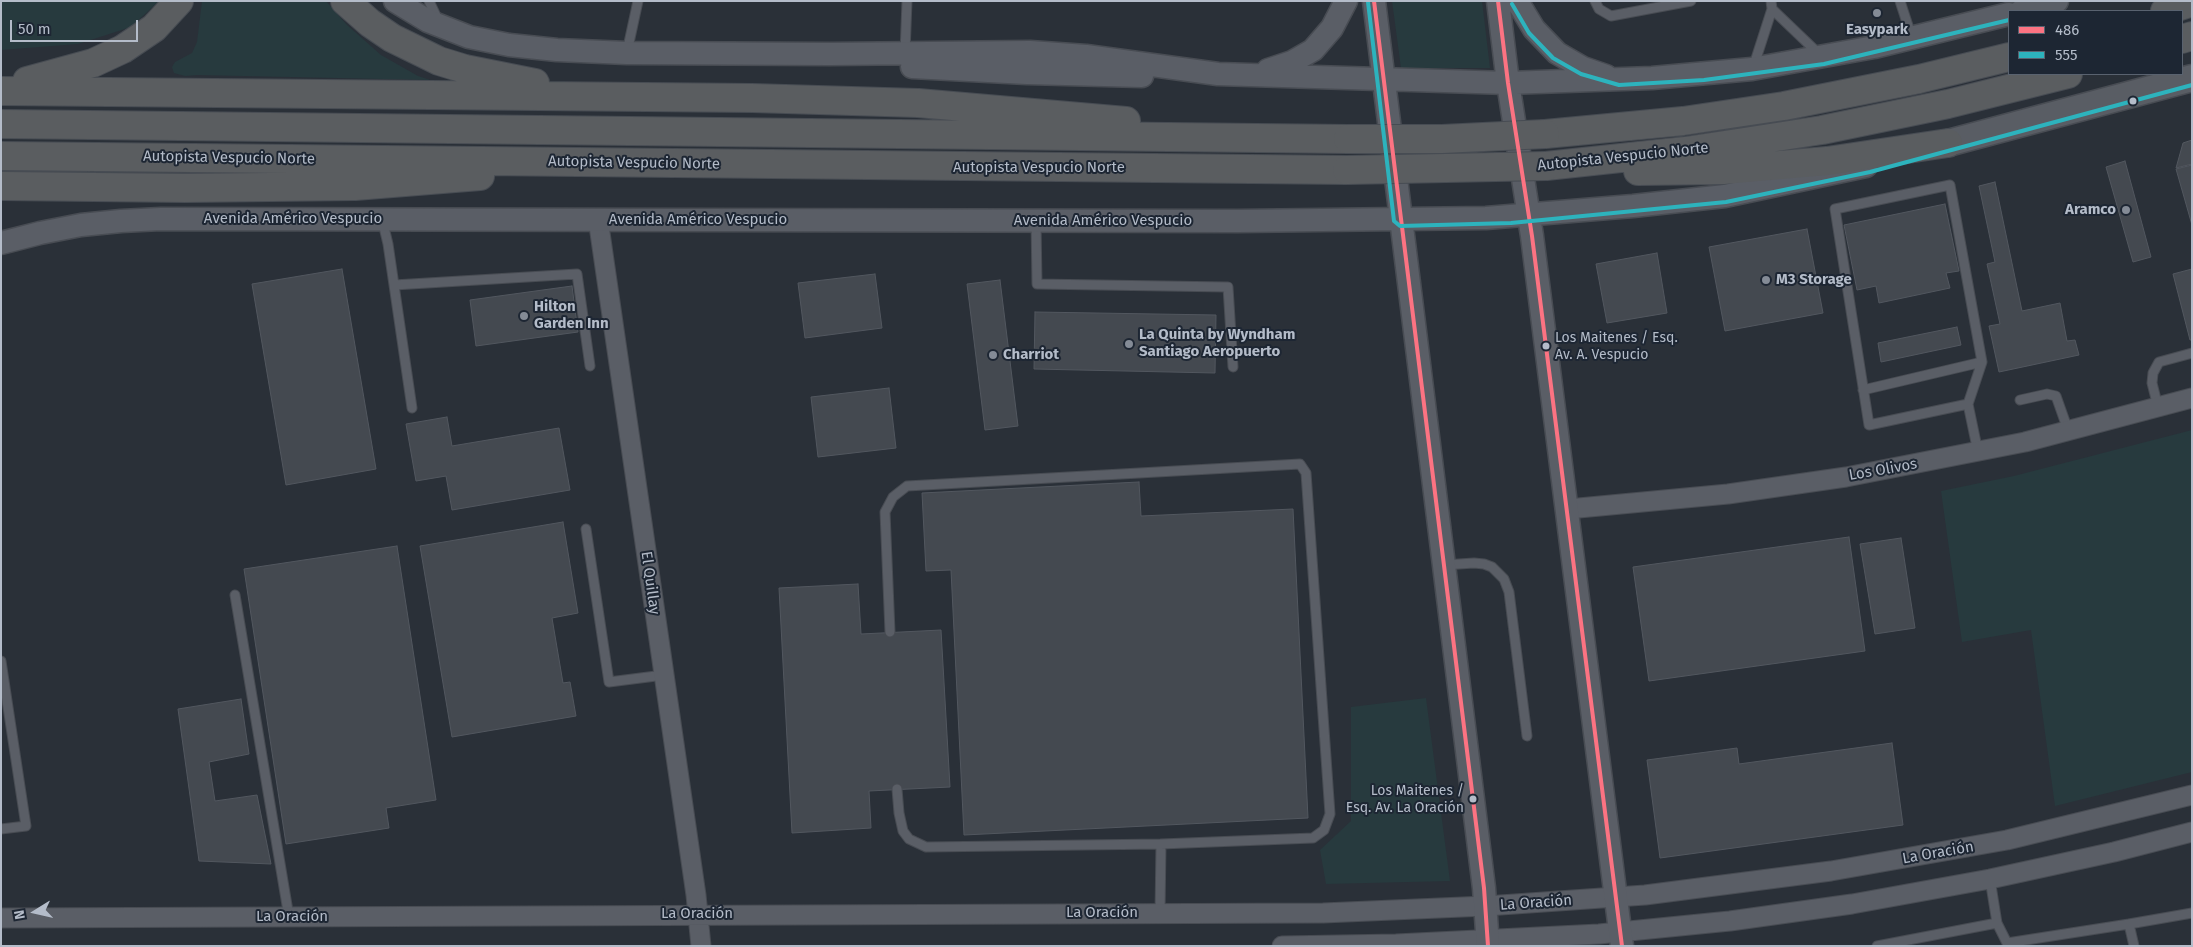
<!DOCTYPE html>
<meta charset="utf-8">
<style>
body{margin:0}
#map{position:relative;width:2193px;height:947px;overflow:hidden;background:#2a3038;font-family:"Fira Sans",sans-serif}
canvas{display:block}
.frame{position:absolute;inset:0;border:2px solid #b4bcc9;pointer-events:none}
.legend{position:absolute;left:2008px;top:10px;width:175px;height:65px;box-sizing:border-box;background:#1d2633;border:1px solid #59626f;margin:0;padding:6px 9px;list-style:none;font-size:15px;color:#b4bcc9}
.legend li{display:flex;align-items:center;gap:10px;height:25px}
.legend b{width:25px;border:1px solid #59626f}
.north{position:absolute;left:10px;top:887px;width:50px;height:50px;-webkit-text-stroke:4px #1d2633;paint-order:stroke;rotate:260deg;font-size:14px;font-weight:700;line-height:20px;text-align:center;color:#b4bcc9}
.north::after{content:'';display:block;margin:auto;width:18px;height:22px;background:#b4bcc9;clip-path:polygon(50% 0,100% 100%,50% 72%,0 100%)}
.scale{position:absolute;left:10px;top:20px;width:128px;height:22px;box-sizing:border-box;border:2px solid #b4bcc9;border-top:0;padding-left:6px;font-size:15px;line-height:18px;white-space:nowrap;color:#b4bcc9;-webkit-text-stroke:4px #1d2633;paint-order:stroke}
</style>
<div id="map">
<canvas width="2193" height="947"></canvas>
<div class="frame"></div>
<ul class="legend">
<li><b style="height:6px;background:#fc7382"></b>486</li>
<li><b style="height:6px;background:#2db3bd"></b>555</li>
</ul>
<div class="north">N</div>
<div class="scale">50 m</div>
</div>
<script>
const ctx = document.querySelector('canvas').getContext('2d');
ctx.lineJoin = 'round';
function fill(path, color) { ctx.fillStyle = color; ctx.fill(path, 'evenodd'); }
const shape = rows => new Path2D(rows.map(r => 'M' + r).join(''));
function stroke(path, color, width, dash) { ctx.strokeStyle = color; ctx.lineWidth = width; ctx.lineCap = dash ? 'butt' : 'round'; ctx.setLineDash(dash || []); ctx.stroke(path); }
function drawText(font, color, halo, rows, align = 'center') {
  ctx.font = font + ' "Fira Sans",sans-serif'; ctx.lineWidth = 4; ctx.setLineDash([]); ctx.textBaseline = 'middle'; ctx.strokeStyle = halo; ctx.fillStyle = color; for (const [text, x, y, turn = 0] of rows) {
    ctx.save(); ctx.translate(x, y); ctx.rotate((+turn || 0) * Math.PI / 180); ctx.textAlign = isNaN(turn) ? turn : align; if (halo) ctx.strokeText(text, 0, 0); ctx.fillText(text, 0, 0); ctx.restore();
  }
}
const green = shape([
 [1,1,159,1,131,27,78,44,1,50],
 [202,1,326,1,347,25,381,55,418,76,430,80,197,75,185,76,174,73,172,67,175,62,192,53,197,42],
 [1392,1,1482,1,1490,68,1401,68],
 [2192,430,2192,772,2055,806,2031,630,1962,642,1941,491,2014,476],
 [1426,698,1450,881,1326,884,1320,850,1351,821,1351,707]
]);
const building = shape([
 [2192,140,2192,164,2176,168,2183,143,2192,140],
 [2125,161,2151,257,2133,262,2106,167,2125,161],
 [2192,165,2192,225,2176,169,2192,165],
 [1995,182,2022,311,2060,303,2067,341,2075,340,2079,355,1999,372,1989,326,2000,324,1987,264,1995,262,1979,186,1995,182],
 [1945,204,1959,271,1946,273,1950,288,1879,303,1876,286,1857,290,1844,225,1945,204],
 [1807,229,1823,313,1725,331,1709,247,1807,229],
 [1657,253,1667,313,1607,323,1596,264,1657,253],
 [342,269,376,469,286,485,252,284,342,269],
 [2192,269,2192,340,2190,340,2173,274,2192,269],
 [875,274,882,328,805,338,798,283,875,274],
 [1000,280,1018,426,985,430,967,284,1000,280],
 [572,286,578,332,476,346,470,300,572,286],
 [1035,312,1216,315,1215,373,1034,369,1035,312],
 [1957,327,1961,345,1881,362,1878,343,1957,327],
 [889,388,896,448,818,457,811,397,889,388],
 [447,417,452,446,559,428,570,490,452,510,446,476,416,481,406,424,447,417],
 [1139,482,1141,516,1293,509,1308,818,964,835,951,570,926,571,922,493,1139,482],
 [563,522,578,613,552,618,563,683,570,682,576,716,452,737,420,546,563,522],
 [1849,537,1865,651,1649,681,1633,567,1849,537],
 [1901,538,1915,628,1875,634,1860,544,1901,538],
 [397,546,436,800,386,808,389,828,286,844,244,569,397,546],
 [858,584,861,634,941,630,950,787,869,791,871,828,792,833,779,588,858,584],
 [241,699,249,754,209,762,215,801,257,795,271,864,199,861,178,709,241,699],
 [1892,743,1903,825,1660,858,1647,760,1737,748,1739,764,1892,743]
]);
const service = shape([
 [429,1,438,20],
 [1595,1,1599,9,1611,16,1691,1],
 [1900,1,1912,38],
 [1772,9,1819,54],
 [627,52,638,1],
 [905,53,907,1],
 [1753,68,1772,9,1771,1],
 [382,219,388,244,412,408],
 [1036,221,1037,284,1228,287,1233,367],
 [394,285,577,274,590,366],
 [1863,390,1982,362],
 [2020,400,2047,394,2056,396,2068,430],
 [1968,404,1869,425,1835,209,1950,185,1982,362,1968,404,1978,452],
 [2158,407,2152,383,2153,373,2159,362,2192,353],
 [586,529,609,682,664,675],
 [1444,565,1474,563,1484,564,1492,567,1504,579,1509,592,1527,736],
 [235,595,289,917],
 [890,632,885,512,893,497,907,486,1300,464,1306,473,1330,814,1324,830,1313,838,1161,844,1160,913],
 [1,661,26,826,1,829],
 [897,789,899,813,903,831,909,839,926,847,1161,844],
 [1990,879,1997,923,2007,943,2129,924,2134,946],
 [2129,924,2192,913],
 [1877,946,1997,923]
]);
const minor = shape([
 [598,219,696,895,701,946],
 [1568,509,1728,494,1846,477,2025,442,2192,398],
 [1,918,1323,913,1486,906,1645,895,1831,871,2007,840,2192,795],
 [1282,946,1396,944,1599,934,1730,921,1852,904,1990,879,2114,852,2192,832]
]);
const tertiary = shape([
 [395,1,428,21,469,37,509,45,557,50,627,53,830,54,1030,52,1086,56,1218,74,1508,83,1652,78,1752,69,1874,47,2009,14],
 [1374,1,1484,888,1488,946],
 [1498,1,1508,83,1532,236,1622,946],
 [1517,1,1534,29,1557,53,1583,68,1606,76],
 [2021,11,2057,1],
 [912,67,1027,73,1142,76],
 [1268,70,1292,62,1313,50,1332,28,1346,1],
 [1,243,40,233,81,225,121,221,161,219,1238,221,1486,218,1633,206,1725,196,1866,166]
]);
const secondary = shape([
 [1948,143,2192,78]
]);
const motorway = shape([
 [345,1,370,23,392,38,439,61,465,69,535,83],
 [2165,11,2192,2],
 [2182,39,2192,36],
 [27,81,93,63,123,49,154,28,179,1],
 [1,91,752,98,918,103,1126,121],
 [1,124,1348,139],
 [1545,134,1683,121,1784,106,1919,79,2009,57],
 [1,156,1347,170],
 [1546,166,1686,151,1822,130,1948,104,2068,74],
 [1638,171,1723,170,1827,161,1948,143],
 [1,186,185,188,355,186,480,176]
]);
const motorwayBridge = shape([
 [1348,139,1442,139,1545,134],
 [1347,170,1546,166]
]);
const bus1 = shape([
 [1374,1,1484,888,1488,946],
 [1498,1,1508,83,1532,236,1622,946]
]);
const bus2 = shape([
 [1368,2,1394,221,1400,226,1511,223,1726,202,1870,172,2192,85],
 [1512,4,1529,33,1553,58,1581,74,1619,85,1704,80,1824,64,2009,20]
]);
const markers = [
 [1877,13,5,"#848b96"],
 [2133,101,4.5,"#b4bcc9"],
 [2126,210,5,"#848b96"],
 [1766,280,5,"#848b96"],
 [524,316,5,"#848b96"],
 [1129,344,5,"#848b96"],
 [1546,346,4.5,"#b4bcc9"],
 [993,355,5,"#848b96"],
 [1473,799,4.5,"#b4bcc9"]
];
const busNames = [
 ["Los Maitenes / Esq.",1555,338],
 ["Av. A. Vespucio",1555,355],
 ["Los Maitenes /",1464,791,"right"],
 ["Esq. Av. La Oración",1464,808,"right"]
];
const poiNames = [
 ["Easypark",1877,30,"center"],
 ["Aramco",2116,210,"right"],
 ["M3 Storage",1776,280],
 ["Hilton",534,307],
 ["Garden Inn",534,324],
 ["La Quinta by Wyndham",1139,335],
 ["Santiago Aeropuerto",1139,352],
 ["Charriot",1003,355]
];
const streetNames = [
 ["Autopista Vespucio Norte",1623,157,-6],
 ["Autopista Vespucio Norte",229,158,1],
 ["Autopista Vespucio Norte",634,163,1],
 ["Autopista Vespucio Norte",1039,168],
 ["Avenida Américo Vespucio",293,219],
 ["Avenida Américo Vespucio",698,220],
 ["Avenida Américo Vespucio",1103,221],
 ["Los Olivos",1883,470,-10],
 ["El Quillay",650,583,82],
 ["La Oración",1938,853,-10],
 ["La Oración",1536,903,-4],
 ["La Oración",1102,913],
 ["La Oración",697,914],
 ["La Oración",292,917]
];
fill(green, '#273a3e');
fill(building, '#444950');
stroke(building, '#52575f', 1);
stroke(service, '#484c53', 11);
stroke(minor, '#484c53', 21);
stroke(tertiary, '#484c53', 25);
stroke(secondary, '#484c53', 29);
stroke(motorway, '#474c53', 30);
stroke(service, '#5a5e66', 9);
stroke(minor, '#5a5e66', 19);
stroke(tertiary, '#5a5e66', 22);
stroke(secondary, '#595d64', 26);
stroke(motorway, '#5a5d60', 28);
stroke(motorwayBridge, '#474c53', 30, []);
stroke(motorwayBridge, '#5a5d60', 28);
stroke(bus1, '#fc7382', 4);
stroke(bus2, '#2db3bd', 4);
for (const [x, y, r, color] of markers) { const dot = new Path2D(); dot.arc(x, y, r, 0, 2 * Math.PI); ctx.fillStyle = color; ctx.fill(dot); stroke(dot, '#1d2633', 2); }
drawText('14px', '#b4bcc9', '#1d2633', busNames, 'left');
drawText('bold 15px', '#b4bcc9', '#1d2633', poiNames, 'left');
drawText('15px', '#b4bcc9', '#1d2633', streetNames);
</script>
